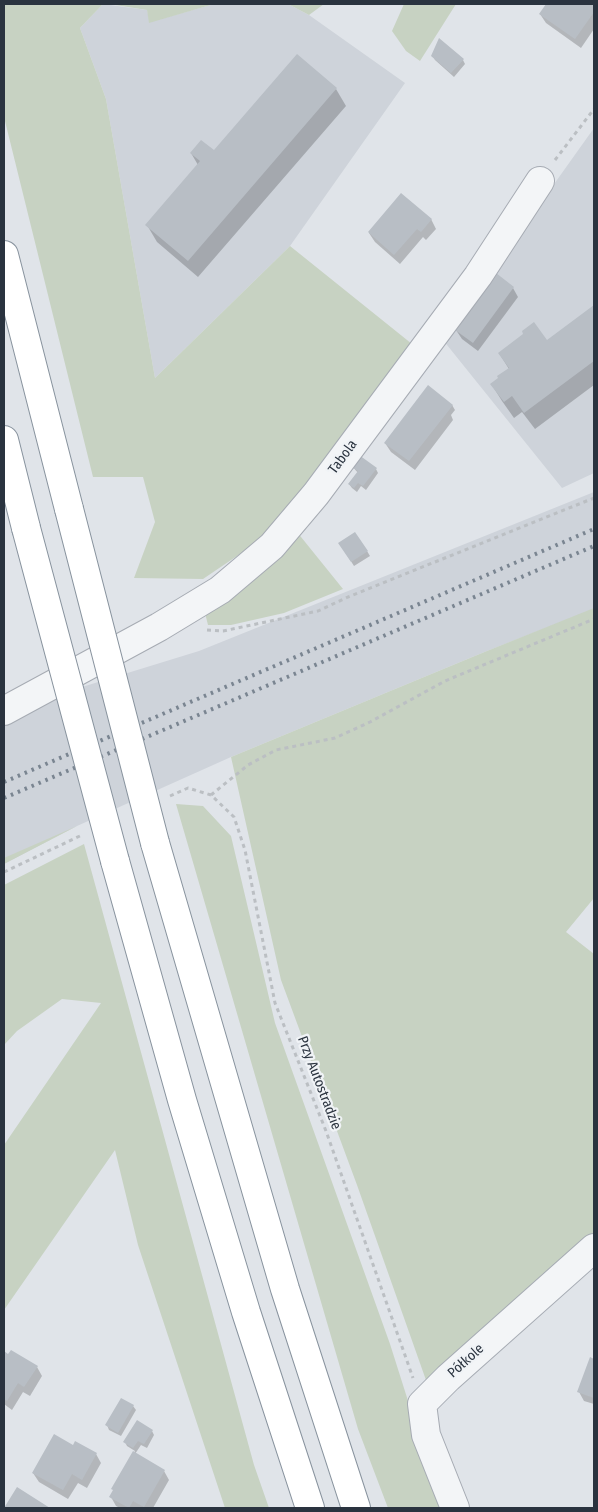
<!DOCTYPE html>
<meta charset="utf-8">
<style>
body{margin:0}
#map{position:relative;width:598px;height:1512px;overflow:hidden;background:#e0e4e9;font-family:"Fira Sans Condensed",sans-serif}
canvas{display:block}
.frame{position:absolute;inset:0;border:5px solid #2a333f;pointer-events:none}
</style>
<div id="map">
<canvas width="598" height="1512"></canvas>
<div class="frame"></div>
</div>
<script>
const ctx = document.querySelector('canvas').getContext('2d');
ctx.lineJoin = 'round';
function fill(path, color) { ctx.fillStyle = color; ctx.fill(path, 'evenodd'); }
const shape = rows => new Path2D(rows.map(r => 'M' + r).join(''));
function stroke(path, color, width, dash) { ctx.strokeStyle = color; ctx.lineWidth = width; ctx.lineCap = dash ? 'butt' : 'round'; ctx.setLineDash(dash || []); ctx.stroke(path); }
function drawText(font, color, halo, rows, align = 'center') {
  ctx.font = font + ' "Fira Sans Condensed",sans-serif'; ctx.lineWidth = 4.5; ctx.setLineDash([]); ctx.textBaseline = 'middle'; ctx.strokeStyle = halo; ctx.fillStyle = color; for (const [text, x, y, turn = 0] of rows) {
    ctx.save(); ctx.translate(x, y); ctx.rotate((+turn || 0) * Math.PI / 180); ctx.textAlign = isNaN(turn) ? turn : align; if (halo) ctx.strokeText(text, 0, 0); ctx.fillText(text, 0, 0); ctx.restore();
  }
}
const built = shape([
 [103,4,147,10,150,22,214,4,288,4,309,15,405,83,290,246,155,378,106,99,80,28],
 [594,128,594,473,562,488,443,340],
 [594,492,594,609,482,653,231,757,77,826,4,864,4,717,56,695,199,651]
]);
const green = shape([
 [4,4,103,4,80,28,106,99,155,378,290,246,412,344,265,537,203,579,134,578,155,522,143,477,93,477,4,117],
 [109,4,214,4,149,23,147,10],
 [288,4,324,4,309,15],
 [404,4,456,4,420,61,406,51,392,31],
 [297,532,343,589,284,613,231,625,208,625,205,613],
 [594,608,594,898,566,932,594,954,594,1237,427,1383,357,1185,281,980,231,757,482,653],
 [176,804,203,806,231,836,275,1023,390,1344,442,1508,388,1508,358,1429],
 [77,826,4,864,4,858],
 [84,844,254,1465,269,1508,225,1508,138,1245,115,1150,4,1310,4,1145,101,1003,62,999,17,1031,4,1045,4,885]
]);
const shadow = shape([
 [547,4,594,4,594,29,581,48,546,23,540,14],
 [432,55,463,60,465,64,454,77,435,60],
 [336,89,346,106,198,277,157,242,147,225,198,165,191,153,214,152],
 [431,219,436,229,426,240,423,237,400,264,375,242,369,233],
 [513,288,518,297,478,351,462,339,456,330],
 [594,306,594,385,535,429,522,412,514,418,502,401,492,385,509,369,499,353,546,342],
 [452,405,455,410,451,415,453,420,415,470,391,452,385,443],
 [352,466,376,469,378,473,366,490,361,486,357,492,352,488,349,484,358,473],
 [340,544,367,551,370,556,354,566],
 [4,1353,37,1367,42,1376,30,1396,23,1392,12,1410,4,1404],
 [590,1359,594,1360,594,1404,584,1401,579,1392],
 [133,1406,136,1410,121,1436,109,1430,107,1425],
 [152,1431,154,1435,147,1448,141,1445,135,1454,164,1471,169,1480,153,1508,120,1508,116,1506,111,1497,114,1491,113,1489,135,1451,127,1446,125,1442],
 [74,1447,96,1454,101,1463,87,1488,78,1483,68,1499,39,1482,33,1473]
]);
const building = shape([
 [546,4,594,4,594,12,575,39,539,14],
 [439,38,464,59,451,73,431,56],
 [297,54,337,88,188,261,145,225,200,161,190,153,201,140,214,150],
 [401,193,432,219,421,232,417,229,394,255,368,232],
 [496,273,514,287,473,343,455,330],
 [594,305,594,361,524,413,512,396,504,402,490,384,498,378,497,376,509,368,498,353,523,334,522,331,534,322,547,340],
 [428,385,453,405,409,461,384,443],
 [359,455,377,468,363,486,358,483,354,488,348,484,358,471,350,466],
 [355,532,368,551,351,562,338,543],
 [11,1350,38,1366,24,1387,18,1383,7,1401,4,1399,4,1351,8,1354],
 [590,1357,594,1359,594,1398,577,1392],
 [121,1398,134,1405,118,1433,105,1425],
 [137,1420,153,1430,144,1444,138,1441,133,1448,123,1442],
 [54,1434,73,1445,75,1441,97,1453,82,1480,72,1474,63,1490,32,1473],
 [133,1451,165,1470,144,1507,133,1501,129,1508,109,1497,113,1490,111,1489],
 [17,1487,50,1508,4,1508]
]);
const path = shape([
 [555,160,594,109],
 [207,630,223,631,318,611,348,597,594,498],
 [211,795,248,765,276,750,335,738,370,722,445,681,594,619],
 [170,796,188,788,211,795,234,817,245,850,275,1003,326,1131,413,1378],
 [4,872,82,835]
]);
const minor = shape([
 [4,711,159,627,220,590,272,546,316,494,478,276,540,181],
 [455,1508,426,1435,422,1404,448,1378,594,1248]
]);
const highway = shape([
 [4,255,69,509],
 [4,440,26,528],
 [155,843,285,1289,356,1508],
 [115,861,182,1100,246,1312,310,1508]
]);
const rail = shape([
 [4,782,594,529],
 [4,798,594,546]
]);
const highwayBridge = shape([
 [69,509,155,843],
 [26,528,115,861]
]);
const streetNames = [
 ["Tabola",343,457,-54],
 ["Przy Autostradzie",319,1083,69],
 ["Półkole",466,1361,-42]
];
fill(built, '#ced3da');
fill(green, '#c7d2c2');
fill(shadow, '#0003');
fill(building, '#b8bec5');
stroke(minor, '#a6abb3', 30);
stroke(highway, '#88939e', 30);
stroke(path, '#bbbfc3', 3, [4, 4]);
stroke(minor, '#f3f5f7', 28);
stroke(highway, '#fff', 28);
stroke(rail, '#7a8591', 4, [2.5, 5]);
stroke(highwayBridge, '#88939e', 30, []);
stroke(highwayBridge, '#fff', 28);
drawText('14px', '#2a333f', '#f0f3f6', streetNames);
</script>
